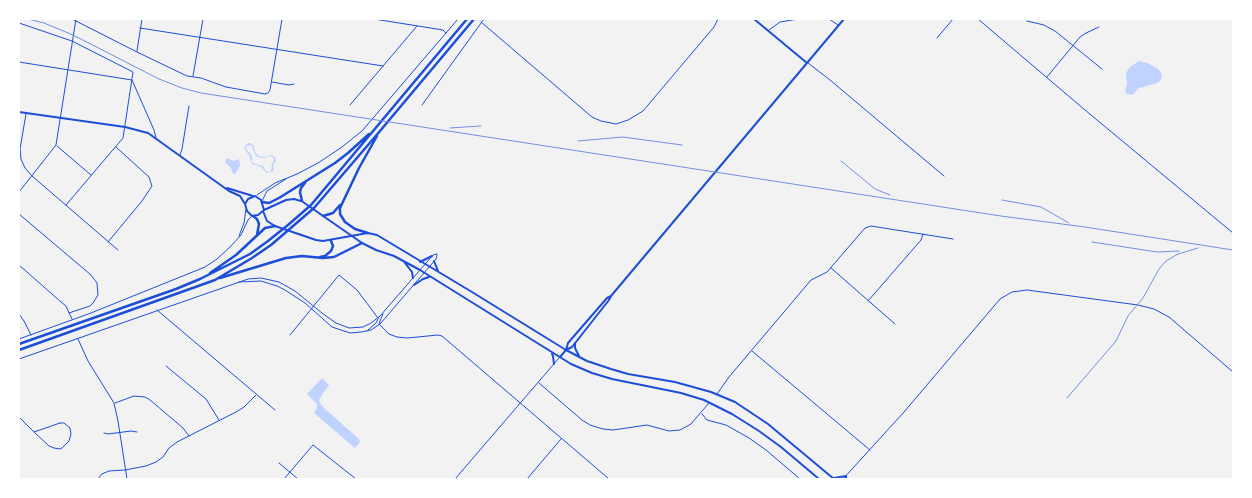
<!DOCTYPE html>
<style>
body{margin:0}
#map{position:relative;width:1252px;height:498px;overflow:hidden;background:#f2f2f2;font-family:"Sofia Sans Condensed",sans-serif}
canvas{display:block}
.frame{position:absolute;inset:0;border:20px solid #fff;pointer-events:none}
</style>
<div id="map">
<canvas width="1252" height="498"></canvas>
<div class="frame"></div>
</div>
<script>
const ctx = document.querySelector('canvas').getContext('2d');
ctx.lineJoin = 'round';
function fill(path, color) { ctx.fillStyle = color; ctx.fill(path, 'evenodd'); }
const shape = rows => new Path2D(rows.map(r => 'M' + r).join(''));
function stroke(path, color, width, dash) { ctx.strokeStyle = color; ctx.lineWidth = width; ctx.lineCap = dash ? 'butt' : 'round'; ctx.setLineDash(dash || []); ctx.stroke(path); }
const water = shape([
 [1139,61,1147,63,1158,69,1162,74,1161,80,1157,83,1139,88,1132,95,1127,94,1125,91,1127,84,1126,73,1130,67],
 [248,143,250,143,254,146,255,152,259,156,264,157,272,155,275,157,276,161,273,165,274,170,272,172,267,173,261,167,252,164,249,155,245,150,245,146],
 [250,145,252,146,254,152,257,157,264,158,270,156,273,157,274,160,272,164,271,171,269,172,266,171,263,166,255,164,252,162,252,156,246,149,247,146],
 [227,158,234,161,239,159,240,166,235,174,233,174,231,168,225,162],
 [322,378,329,385,322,395,319,400,320,403,324,408,359,439,360,442,355,448,314,413,317,408,317,404,307,394]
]);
const minor = shape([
 [72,19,137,52,187,76,201,78,226,87,265,94,268,93,270,90,282,19],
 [829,19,838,25],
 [978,19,1085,110,1233,233],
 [1027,21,1044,25,1055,31,1102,69],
 [481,22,592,117,601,121,616,124,628,120,643,111,714,27,718,19],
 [19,23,72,41,133,72,123,138,66,205],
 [140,28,383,66],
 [769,30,780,22,798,19],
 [937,38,953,19],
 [137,51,142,19],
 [19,62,132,80,154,130,156,138],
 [808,63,830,80,944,176],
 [193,76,203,19],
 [1047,77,1080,37,1086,33,1099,27],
 [272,82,289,85,294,84],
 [350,105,417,26],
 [422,105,484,19],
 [26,114,20,149,21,159,25,168,32,176,118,250],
 [57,146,91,175],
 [180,155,182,149,189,106],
 [19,192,56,145,76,19],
 [19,214,91,275,97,283,98,295,93,303,90,306,69,313],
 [108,242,142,201,152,186,149,177,116,147],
 [19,265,61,302,66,306,72,319],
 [831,268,895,324],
 [868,301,921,240,923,234],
 [157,310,275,410],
 [19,314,24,321,31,335],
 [290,335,339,275,357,290,378,318],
 [78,339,88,361,114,403,118,421,127,479],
 [752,351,870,450],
 [166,366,206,399,219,420],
 [539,383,582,420,590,425,603,429,613,430,647,425,669,431,680,430,691,424,709,403],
 [717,394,729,377,811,280,827,272,865,228,871,226,953,239],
 [115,403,134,396,145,397,150,400,183,428,189,436],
 [702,414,707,420,726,425,749,438,766,450,800,479],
 [19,417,34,432],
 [60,423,64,423,70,428,71,434,69,441,62,448,60,449,54,448,49,446,34,432,60,423],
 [104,433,108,434,131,431,137,432],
 [279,463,298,479],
 [98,479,102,474,109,471,125,470,146,466,156,462,163,457,169,448,177,442,236,412,244,407,256,395],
 [284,479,313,445,356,479],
 [527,479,561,439],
 [843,479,904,412,1000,299,1012,292,1027,290,1138,305,1154,309,1169,317,1233,372]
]);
const tertiary = shape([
 [374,19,443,30,446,33],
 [257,195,275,183,297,174,318,163,342,147,362,131,458,19],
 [262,201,267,191,286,179],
 [239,236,244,223,246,209],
 [239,282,261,281,277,286,285,290,305,303,332,327,350,333,361,332,371,330,380,324,436,259,437,255],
 [383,314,380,321,379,324,389,334,397,337,407,338,438,335,442,336,609,479],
 [367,331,376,323,378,319],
 [19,339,91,313,205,267,217,259,231,246,241,235,248,220,251,217],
 [19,359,248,279,261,278,279,282,295,291,322,313,336,323,349,328,363,327,371,323,380,316,433,255,437,254],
 [455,479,559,358]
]);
const secondary = shape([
 [754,19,807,63],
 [19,112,125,127,148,133,229,191,240,196,245,204],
 [227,188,253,196],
 [255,196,261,200,264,210,258,215,252,216,247,211,245,204,248,199,255,196],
 [264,210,286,200,294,199,301,201],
 [263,211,267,221,275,226],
 [566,350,572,347,609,300,611,296,844,19],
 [560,357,566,350,568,343,607,298,611,296]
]);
const trunk = shape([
 [303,202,362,243,376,250,394,256,420,270,571,364,592,373,612,379,681,393,704,400,732,414,759,431,781,447,819,479],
 [275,226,316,240,323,241,362,234,368,233,377,235,472,292,566,350,587,361,611,369,628,374,675,382,711,392,735,402,768,424,834,479],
 [434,261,438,271],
 [420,262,432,256],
 [405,263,412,272,413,278],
 [414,285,423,279,429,277],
 [575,343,575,348,579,356],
 [552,354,553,356,554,364],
 [834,478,846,476,846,479]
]);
const motorway = shape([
 [302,201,300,192,301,188,305,183],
 [262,202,269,203,279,198,335,163,348,153,369,134],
 [253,216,257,219,259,224,257,235],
 [323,216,333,213,340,205],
 [368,233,355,229,345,222,340,214,340,208,359,168,377,136],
 [320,257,325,256,331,251,333,246,331,241],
 [210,273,236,255,265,228,275,226],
 [220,278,286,258,302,256,323,258,334,257,362,243],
 [215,280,252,258,271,245,314,208,380,131,474,19],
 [19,344,176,289,200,279,250,254,268,241,288,225,311,205,467,19],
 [19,350,215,280]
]);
const rail = shape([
 [28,19,44,23,73,35,159,79,182,88,201,93,1001,216,1085,227,1233,250],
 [450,128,481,126],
 [578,141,623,137,682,145],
 [841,161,875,189,890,195],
 [1002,200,1041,207,1069,223],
 [1092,242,1157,252,1179,251],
 [1067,398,1116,341,1128,316,1143,298,1159,269,1166,261,1178,254,1198,248]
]);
fill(water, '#bfd3fe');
stroke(minor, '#1d4ed8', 1);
stroke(tertiary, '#1d4ed8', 1);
stroke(secondary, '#1d4ed8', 2);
stroke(trunk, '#1d4ed8', 2);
stroke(motorway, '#1d4ed8', 2.5);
stroke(rail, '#7290e2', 1);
</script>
